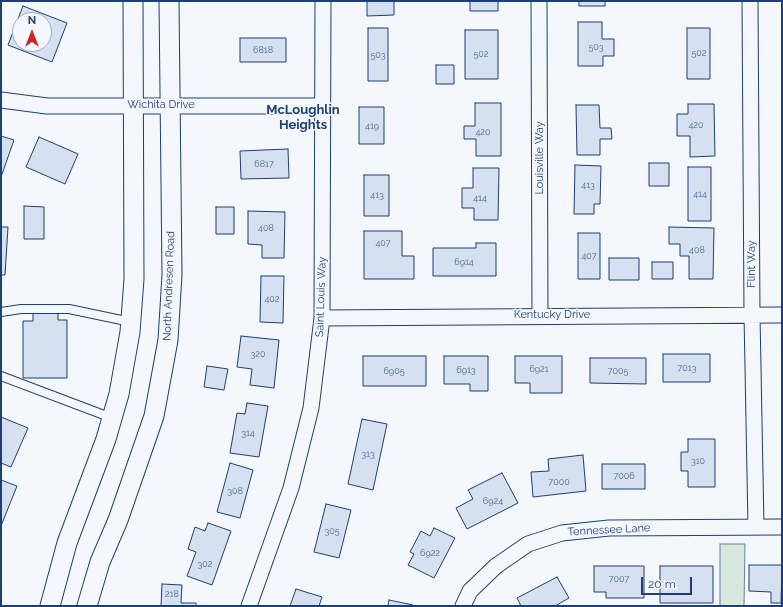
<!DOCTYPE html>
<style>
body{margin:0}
#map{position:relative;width:783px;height:607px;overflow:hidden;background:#f4f7fb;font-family:Raleway,sans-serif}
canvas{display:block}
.frame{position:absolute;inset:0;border:2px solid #1d3f73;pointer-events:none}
.north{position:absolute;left:12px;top:12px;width:40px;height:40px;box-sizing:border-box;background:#f4f7fb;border:1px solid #9eadc5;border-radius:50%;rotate:0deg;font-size:11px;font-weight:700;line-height:16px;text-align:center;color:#1d3f73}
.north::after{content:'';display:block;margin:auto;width:14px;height:18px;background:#c62828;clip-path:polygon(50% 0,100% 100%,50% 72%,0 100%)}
.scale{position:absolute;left:641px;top:577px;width:51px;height:18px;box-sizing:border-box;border:2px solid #1d3f73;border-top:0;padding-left:5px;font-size:12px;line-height:14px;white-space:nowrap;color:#1d3f73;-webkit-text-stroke:3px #f4f7fb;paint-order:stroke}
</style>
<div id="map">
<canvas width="783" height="607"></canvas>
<div class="frame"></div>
<div class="north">N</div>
<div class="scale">20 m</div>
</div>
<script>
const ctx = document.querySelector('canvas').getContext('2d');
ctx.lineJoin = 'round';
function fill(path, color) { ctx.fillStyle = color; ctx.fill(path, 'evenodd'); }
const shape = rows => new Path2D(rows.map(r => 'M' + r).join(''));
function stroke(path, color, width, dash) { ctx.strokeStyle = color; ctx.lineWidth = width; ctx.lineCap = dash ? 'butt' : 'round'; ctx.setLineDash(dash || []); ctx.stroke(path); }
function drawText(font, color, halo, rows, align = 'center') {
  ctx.font = font + ' Raleway,sans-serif'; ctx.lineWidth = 3; ctx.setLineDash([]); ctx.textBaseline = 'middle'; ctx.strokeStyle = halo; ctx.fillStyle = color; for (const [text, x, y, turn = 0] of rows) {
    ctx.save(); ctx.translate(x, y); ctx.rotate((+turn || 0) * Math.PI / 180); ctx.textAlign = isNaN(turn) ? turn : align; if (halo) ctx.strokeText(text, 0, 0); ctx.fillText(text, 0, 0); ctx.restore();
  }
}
const green = shape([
 [720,544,745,544,744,606,720,606,720,544]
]);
const building = shape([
 [367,1,394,1,394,15,367,16,367,1],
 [470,1,498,1,498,11,470,11,470,1],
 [579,1,605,1,605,6,579,6,579,1],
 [23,6,67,23,52,62,8,45,23,6],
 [20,20,44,20,44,44,20,44,20,20],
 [578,22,602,22,602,39,614,39,614,56,603,56,603,66,578,66,578,22],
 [368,28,388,28,388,81,368,81,368,28],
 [687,28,710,28,710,79,687,79,687,28],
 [465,30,498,30,498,79,465,79,465,30],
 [240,38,286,38,286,62,240,62,240,38],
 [436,65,454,65,454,84,436,84,436,65],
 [475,103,501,103,501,156,476,156,476,139,464,139,464,126,475,126,475,103],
 [688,104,714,104,715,156,690,157,690,136,677,136,677,114,688,114,688,104],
 [576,105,599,105,600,128,611,128,612,139,600,139,600,155,577,155,576,105],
 [359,107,384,107,384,144,359,144,359,107],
 [1,136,14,140,1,177,1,136],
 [39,137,78,154,65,184,26,167,39,137],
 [288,149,289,178,241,179,240,151,288,149],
 [649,163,669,163,669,186,649,186,649,163],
 [575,165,601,166,600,204,594,204,594,214,574,214,575,165],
 [688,167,711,167,711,221,688,221,688,167],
 [473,168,499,168,498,220,474,220,474,208,462,208,462,188,473,188,473,168],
 [364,175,389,175,389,216,364,216,364,175],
 [24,206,44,207,44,239,24,239,24,206],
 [216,207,234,207,234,234,216,234,216,207],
 [248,211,285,212,284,258,262,258,262,245,248,244,248,211],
 [1,227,8,227,5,275,1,275,1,227],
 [669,227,714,228,713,279,689,279,689,256,680,256,680,244,669,244,669,227],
 [364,231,402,231,402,256,414,256,414,279,364,279,364,231],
 [578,233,600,233,600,279,578,279,578,233],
 [476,243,496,243,496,276,433,276,433,248,476,248,476,243],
 [609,258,639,258,639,280,609,280,609,258],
 [652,262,673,262,673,279,652,279,652,262],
 [261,276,284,276,283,323,260,322,261,276],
 [33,313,58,313,58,320,67,320,67,378,23,378,23,321,33,321,33,313],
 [241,336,279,340,274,388,250,385,252,369,237,367,241,336],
 [663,354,710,354,710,382,663,382,663,354],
 [363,356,426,356,426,386,363,386,363,356],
 [444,356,488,356,488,391,470,391,470,384,444,384,444,356],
 [515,356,562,356,562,393,530,393,530,383,515,383,515,356],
 [590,358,646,358,646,384,590,383,590,358],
 [207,366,228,369,224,390,204,387,207,366],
 [247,403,268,406,259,457,230,453,237,413,245,414,247,403],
 [1,417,28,428,11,467,1,463,1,417],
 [362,419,387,424,373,490,348,484,362,419],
 [688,439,715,439,715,487,688,487,688,471,681,471,681,452,688,452,688,439],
 [583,455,586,491,533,497,531,472,549,471,548,459,583,455],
 [230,463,253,470,240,518,217,512,230,463],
 [602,464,645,464,645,489,602,489,602,464],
 [502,473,518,503,467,529,456,508,473,499,468,490,502,473],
 [1,480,17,486,1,526,1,480],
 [326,504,351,510,339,558,314,552,326,504],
 [208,523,231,531,212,585,187,576,196,552,188,549,195,527,205,531,208,523],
 [434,528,455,538,434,578,408,565,414,554,410,552,421,531,430,536,434,528],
 [749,565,782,565,781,603,771,603,771,592,749,591,749,565],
 [594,566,644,566,644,598,606,598,606,592,594,592,594,566],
 [660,566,713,566,713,603,660,603,660,566],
 [557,577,569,598,555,606,521,606,517,598,557,577],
 [162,584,182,585,181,603,196,603,196,606,161,606,162,584],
 [296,589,322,597,319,606,290,606,296,589],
 [389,600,413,605,413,606,388,606,389,600]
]);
const service = shape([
 [1,312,21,309,69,309,131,322],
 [1,376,112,418]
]);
const minor = shape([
 [539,1,540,315],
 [750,1,752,315,756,527],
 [1,100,47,106,322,106],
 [322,318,782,315],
 [249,606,291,488,311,408,322,318,323,1],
 [463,606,470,591,496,566,528,544,562,533,609,528,782,527]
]);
const tertiary = shape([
 [50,606,67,543,106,439,119,394,130,332,134,279,133,1],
 [87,606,100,562,118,520,154,416,168,340,172,275,169,1]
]);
const numberNames = [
 ["503",596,47],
 ["6818",263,50],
 ["502",699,53],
 ["502",481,54],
 ["503",378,55],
 ["420",696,125],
 ["419",372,126],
 ["420",483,132],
 ["6817",264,164],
 ["413",588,185],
 ["414",700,194],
 ["413",377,195],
 ["414",480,198],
 ["408",266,228],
 ["407",383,243],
 ["408",697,250],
 ["407",589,256],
 ["6914",464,262],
 ["402",272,299],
 ["320",258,354],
 ["7013",687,368],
 ["6921",539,369],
 ["6913",466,370],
 ["6905",394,371],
 ["7005",618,371],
 ["314",248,433],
 ["313",368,454],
 ["310",698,461],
 ["7006",624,476],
 ["7000",559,482],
 ["308",235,491],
 ["6924",493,501],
 ["305",332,531],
 ["6922",430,553],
 ["302",205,564],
 ["7007",619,579],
 ["218",172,594]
];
const streetNames = [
 ["Wichita Drive",161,105],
 ["Louisville Way",540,158,-90],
 ["Flint Way",752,264,-90],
 ["North Andresen Road",169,286,-88],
 ["Saint Louis Way",321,297,-88],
 ["Kentucky Drive",552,315],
 ["Tennessee Lane",609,530,-3]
];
const quarterNames = [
 ["McLoughlin",303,110],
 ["Heights",303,125]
];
fill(green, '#d7e8df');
stroke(green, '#687fa3', 1);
fill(building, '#d5e0f0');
stroke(building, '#1d3f73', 1);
stroke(service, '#1d3f73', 10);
stroke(minor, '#1d3f73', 17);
stroke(tertiary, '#1d3f73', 21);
stroke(service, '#f4f7fb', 8);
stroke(minor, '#f4f7fb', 15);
stroke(tertiary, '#f4f7fb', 19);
drawText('9px', '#4b6792', null, numberNames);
drawText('11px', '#1d3f73', '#f4f7fb', streetNames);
drawText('bold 13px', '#1d3f73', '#f4f7fb', quarterNames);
</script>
